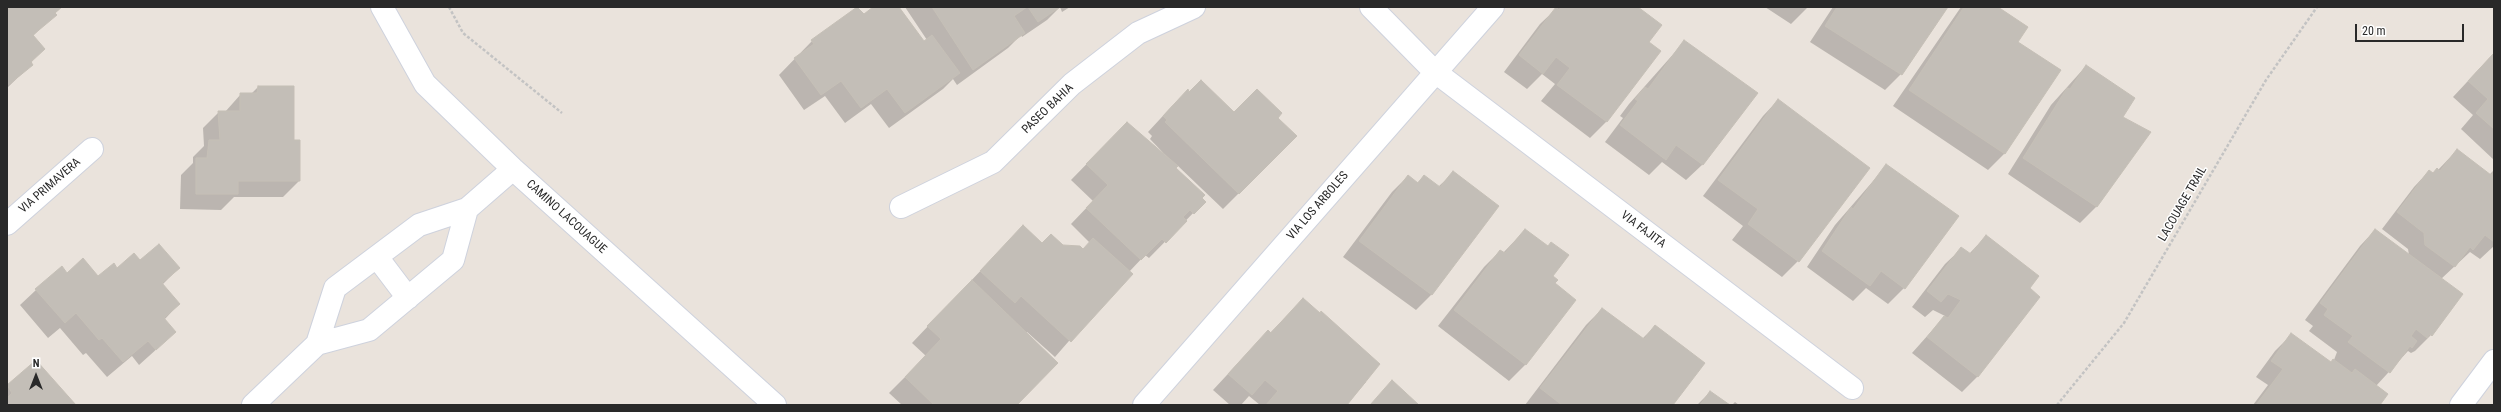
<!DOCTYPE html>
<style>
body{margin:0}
#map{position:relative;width:2501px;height:412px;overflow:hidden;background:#eae3dc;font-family:"Roboto Condensed",sans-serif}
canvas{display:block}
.frame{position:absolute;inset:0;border:8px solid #292929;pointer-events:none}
.north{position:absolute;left:16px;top:356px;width:40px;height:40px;-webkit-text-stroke:3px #fff;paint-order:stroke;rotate:0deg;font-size:11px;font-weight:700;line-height:16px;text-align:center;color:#292929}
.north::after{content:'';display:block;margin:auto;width:14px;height:18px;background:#292929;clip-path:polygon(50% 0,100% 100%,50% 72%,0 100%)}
.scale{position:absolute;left:2355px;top:24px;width:109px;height:18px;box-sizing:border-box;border:2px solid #292929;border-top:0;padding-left:5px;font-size:12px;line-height:14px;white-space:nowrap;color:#292929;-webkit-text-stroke:3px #fff;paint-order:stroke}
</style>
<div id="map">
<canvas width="2501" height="412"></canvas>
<div class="frame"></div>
<div class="north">N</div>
<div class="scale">20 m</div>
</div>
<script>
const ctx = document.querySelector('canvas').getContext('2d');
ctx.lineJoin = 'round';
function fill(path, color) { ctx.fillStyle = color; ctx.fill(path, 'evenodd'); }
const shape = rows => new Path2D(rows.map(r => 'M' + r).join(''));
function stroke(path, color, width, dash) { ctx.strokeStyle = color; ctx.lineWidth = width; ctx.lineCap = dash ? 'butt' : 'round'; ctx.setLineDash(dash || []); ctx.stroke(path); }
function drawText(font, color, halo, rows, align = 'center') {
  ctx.font = font + ' "Roboto Condensed",sans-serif'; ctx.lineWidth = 3; ctx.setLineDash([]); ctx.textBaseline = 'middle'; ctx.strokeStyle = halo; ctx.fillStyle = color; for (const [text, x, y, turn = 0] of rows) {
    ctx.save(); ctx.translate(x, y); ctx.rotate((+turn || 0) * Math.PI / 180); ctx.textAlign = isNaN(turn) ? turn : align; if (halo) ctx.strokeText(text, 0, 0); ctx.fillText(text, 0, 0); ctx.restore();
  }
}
const shadow = shape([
 [7,7,61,7,33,36,32,64,7,88],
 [858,7,863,15,875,7,898,7,924,42,927,40,905,7,1070,7,1062,12,1060,7,1047,20,1022,37,1021,35,1008,48,957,85,953,79,943,89,889,128,871,104,845,123,825,96,804,110,779,75,812,41],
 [1558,7,1636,7,1648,42,1659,51,1606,122,1590,138,1541,101,1555,84,1542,74,1527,89,1504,72,1540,24],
 [1765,7,1808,7,1791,24],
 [1833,7,1947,7,1901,74,1885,90,1810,42],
 [1961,7,1996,7,2017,42,2060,70,2004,154,1988,170,1893,106],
 [1684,42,1756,93,1702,165,1686,180,1662,162,1649,175,1605,142,1623,118,1620,116,1629,104],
 [2494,53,2494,160,2461,129,2473,115,2453,97],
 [2086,66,2121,117,2149,132,2096,207,2080,223,2008,174,2051,105],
 [258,87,293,141,299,141,299,181,283,197,234,197,221,210,180,209,181,175,193,163,193,157,204,146,203,128,219,112,225,112,241,94,251,94],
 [1189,93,1234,113,1276,118,1296,136,1223,209,1177,165,1174,168,1204,202,1149,258,1145,255,1129,272,1055,357,1027,332,1026,333,1016,405,902,405,889,393,926,356,912,343,1023,226,1042,244,1083,250,1090,243,1071,224,1093,201,1071,180,1111,139,1170,160,1150,139,1152,136,1148,132,1172,106],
 [1778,100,1798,261,1782,277,1732,240,1743,226,1703,196,1763,116],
 [2457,150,2489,175,2494,170,2494,246,2480,259,2470,252,2441,279,2462,294,2431,335,2415,351,2411,353,2408,351,2376,386,2378,405,2253,405,2268,385,2256,377,2275,351,2291,335,2331,363,2334,360,2337,352,2309,331,2313,326,2305,320,2360,246,2375,230,2409,255,2408,249,2382,229,2414,187,2429,171,2432,174,2438,170],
 [1887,165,1904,288,1888,304,1866,288,1853,301,1807,267,1835,225],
 [1453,173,1432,294,1416,310,1343,257,1392,192,1408,176,1417,183,1424,176,1438,187],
 [1525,230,1554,284,1575,300,1525,365,1509,381,1438,326,1484,267,1500,251,1503,253],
 [1986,236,2028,288,1978,376,1962,392,1912,353,1945,316,1933,310,1925,317,1912,307,1945,264,1961,249,1969,254],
 [140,261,179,268,162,285,179,304,164,320,159,347,139,365,132,356,107,377,86,353,83,355,60,328,48,338,20,305,36,290,67,274,98,278],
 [1303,299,1366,382,1346,405,1260,405,1249,396,1241,405,1230,405,1213,390,1252,348,1268,332,1270,333],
 [1602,309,1642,339,1655,326,1672,405,1525,405,1586,325],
 [36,361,75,405,7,405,7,386],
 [1710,392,1728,405,1697,405],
 [1735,402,1739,405,1732,405]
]);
const building = shape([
 [7,7,62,7,55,13,57,15,33,35,45,49,31,62,33,65,7,86,7,7],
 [857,7,864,14,873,7,899,7,924,41,932,35,960,73,905,113,887,89,861,108,841,81,821,95,794,58,814,44,811,40,857,7],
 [932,7,1027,7,1014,16,1025,33,973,70,932,7],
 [1028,7,1060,7,1038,22,1028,7],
 [1556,7,1559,10,1561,7,1638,7,1662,25,1649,42,1661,51,1607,122,1557,85,1570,68,1556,57,1543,74,1519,55,1556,7],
 [1837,7,1948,7,1902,75,1825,26,1837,7],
 [1964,7,1998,7,2028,27,2018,42,2061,70,2005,154,1909,90,1964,7],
 [1684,40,1758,93,1703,165,1676,145,1666,160,1620,125,1638,101,1635,99,1645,87,1648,89,1684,40],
 [2494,53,2494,129,2476,113,2488,99,2468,81,2494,53],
 [2086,65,2135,98,2123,117,2151,132,2097,207,2023,158,2067,88,2070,89,2086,65],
 [1201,80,1234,112,1257,89,1282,113,1278,118,1297,136,1239,194,1165,122,1167,120,1163,116,1188,89,1189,92,1201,80],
 [258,86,294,86,294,140,300,140,300,181,238,181,238,194,196,194,196,158,207,158,209,140,220,140,218,111,240,111,240,93,257,93,258,86],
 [1778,99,1870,168,1799,262,1748,224,1758,209,1718,180,1778,99],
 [1127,122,1178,166,1176,168,1205,195,1202,198,1206,202,1194,214,1190,210,1183,217,1187,221,1166,243,1162,239,1141,260,1086,208,1108,185,1086,164,1127,122],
 [2457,149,2491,175,2494,171,2494,242,2485,235,2473,250,2470,247,2455,267,2425,245,2424,233,2397,212,2429,170,2433,173,2437,168,2440,171,2457,149],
 [1886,164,1959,216,1905,289,1881,271,1870,286,1822,251,1851,207,1853,209,1886,164],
 [1453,171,1499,206,1432,295,1359,241,1408,175,1418,183,1424,175,1440,187,1453,171],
 [1023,225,1042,243,1051,234,1063,245,1080,246,1083,249,1093,238,1133,274,1071,342,1021,296,1015,303,980,271,1023,225],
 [1525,229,1548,246,1551,242,1569,255,1553,276,1558,280,1555,283,1576,300,1526,365,1454,310,1500,250,1505,253,1525,229],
 [2375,229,2463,294,2432,336,2430,334,2427,338,2416,329,2411,336,2417,341,2412,348,2410,346,2390,373,2348,342,2353,336,2324,315,2328,309,2320,303,2375,229],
 [1986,235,2039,276,2030,288,2040,297,1978,377,1927,337,1944,316,1948,318,1961,300,1948,294,1941,302,1927,291,1961,247,1971,254,1986,235],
 [159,244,180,268,162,283,180,304,164,318,176,332,156,350,148,341,123,362,102,338,99,340,76,313,65,323,35,289,62,266,67,273,83,258,98,276,114,263,117,268,134,253,140,260,159,244],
 [972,280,1058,363,1017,405,934,405,905,377,941,339,927,326,972,280],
 [1303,298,1320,313,1321,311,1380,364,1347,405,1266,405,1278,391,1265,380,1252,395,1228,374,1268,330,1271,333,1303,298],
 [1602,308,1644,339,1655,325,1705,363,1673,405,1562,405,1540,388,1602,308],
 [2291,333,2331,362,2333,359,2352,373,2355,369,2388,394,2380,405,2256,405,2283,369,2271,361,2291,333],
 [36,360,76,405,7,405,7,398,12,393,7,385,36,360],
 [1392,380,1419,405,1370,405,1392,380],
 [1710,391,1730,405,1700,405,1710,391]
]);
const path = shape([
 [449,7,463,33,562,113],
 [2057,405,2124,323,2266,80,2317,7]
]);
const minor = shape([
 [382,7,425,84,513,169,775,405],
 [1371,7,1434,71,1852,388],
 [901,207,993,162,1072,84,1138,33,1194,7],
 [7,224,92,149],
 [377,257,408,298],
 [317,344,369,330,453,260,467,209],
 [253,405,317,344,335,288,419,225,467,209,513,169],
 [1144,405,1493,7],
 [2461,405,2494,361]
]);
const streetNames = [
 ["PASEO BAHIA",1048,109,-44],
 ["VIA PRIMAVERA",50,186,-41],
 ["LACOUAGE TRAIL",2183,204,-60],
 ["VIA LOS ARBOLES",1318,206,-49],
 ["CAMINO LACOUAGUE",566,217,42],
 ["VIA FAJITA",1643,230,37]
];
fill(shadow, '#0003');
fill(building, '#c3beb7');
stroke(building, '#c5bfb6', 1);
stroke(minor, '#ced2dd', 24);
stroke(path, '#c3c3c3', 2.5, [3, 2]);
stroke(minor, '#fff', 22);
drawText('12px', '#292929', '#fff', streetNames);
</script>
